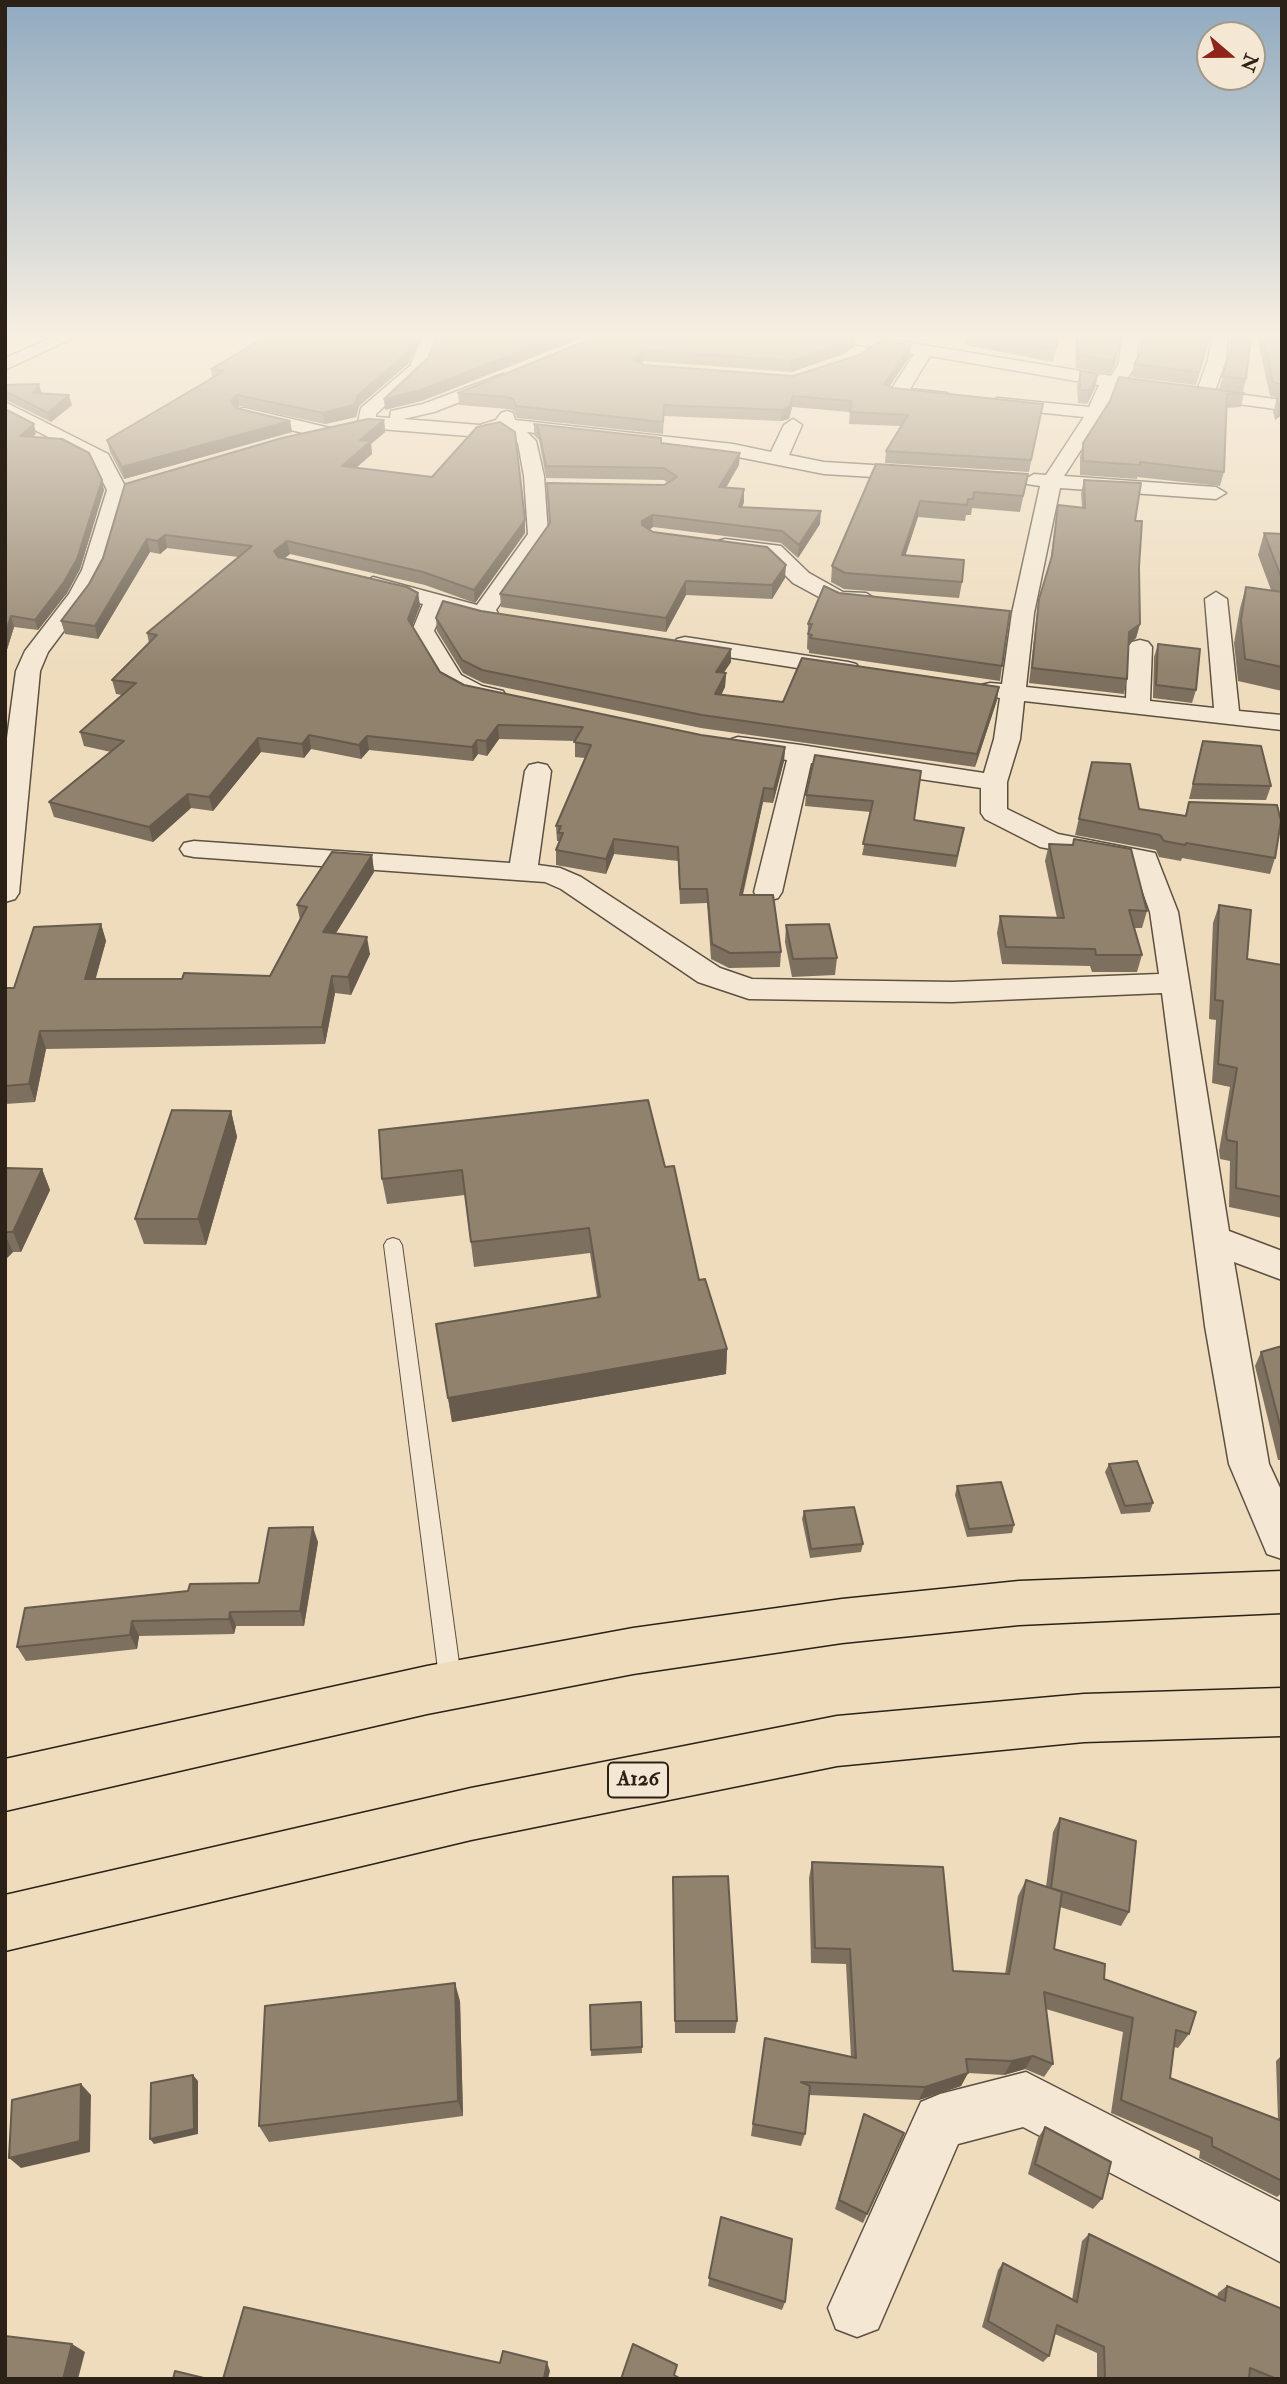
<!DOCTYPE html>
<style>
body{margin:0}
#map{position:relative;width:1287px;height:2384px;overflow:hidden;background:#eedcbd;font-family:"IM FELL Double Pica",serif}
canvas{display:block}
.frame{position:absolute;inset:0;border:7px solid #2c2117;pointer-events:none}
.north{position:absolute;left:1196px;top:21px;width:70px;height:70px;box-sizing:border-box;background:#f4e8d4;border:2px solid #a49888;border-radius:50%;rotate:110deg;font-size:19px;font-weight:700;line-height:28px;text-align:center;color:#2c2117}
.north::after{content:'';display:block;margin:auto;width:24px;height:32px;background:#8f2418;clip-path:polygon(50% 0,100% 100%,50% 72%,0 100%)}
</style>
<div id="map">
<canvas width="1287" height="2384"></canvas>
<div class="frame"></div>
<div class="north">N</div>
</div>
<script>
const ctx = document.querySelector('canvas').getContext('2d');
ctx.lineJoin = 'round';
const shape = rows => new Path2D(rows.map(r => 'M' + r).join(''));
function stroke(path, color, width, dash) { ctx.strokeStyle = color; ctx.lineWidth = width; ctx.lineCap = dash ? 'butt' : 'round'; ctx.setLineDash(dash || []); ctx.stroke(path); }
function fill(path, color) { ctx.fillStyle = color; ctx.fill(path, 'evenodd'); }
function drawText(font, color, halo, rows, align = 'center') {
  ctx.font = font + ' "IM FELL Double Pica",serif'; ctx.lineWidth = 7; ctx.setLineDash([]); ctx.textBaseline = 'middle'; ctx.strokeStyle = halo; ctx.fillStyle = color; for (const [text, x, y, turn = 0] of rows) {
    ctx.save(); ctx.translate(x, y); ctx.rotate((+turn || 0) * Math.PI / 180); ctx.textAlign = isNaN(turn) ? turn : align; if (halo) ctx.strokeText(text, 0, 0); ctx.fillText(text, 0, 0); ctx.restore();
  }
}
const lane = shape([
 [393,1238,399,1240,402,1245,462,1685,459,1693,451,1696,443,1693,440,1685,384,1245,387,1240,393,1238]
]);
const street = shape([
 [55,336,77,336,5,370,5,358,55,336],
 [423,336,439,336,427,368,376,414,376,417,390,418,391,411,423,404,503,374,509,375,512,379,509,383,434,412,403,419,480,425,496,420,501,413,507,411,513,413,515,420,733,444,771,452,784,425,793,419,802,425,789,455,824,462,922,468,932,474,922,480,824,474,733,456,527,432,536,441,544,476,548,534,496,610,499,615,496,620,482,621,443,610,434,631,461,675,482,686,503,691,506,696,503,701,494,703,466,697,444,685,412,631,423,604,365,589,362,584,373,577,477,605,528,534,524,476,518,443,501,431,481,437,367,428,358,422,361,408,410,366,423,336],
 [830,336,869,336,1111,376,1118,365,1123,336,1139,336,1136,365,1127,379,1134,384,1125,389,1115,388,1105,413,1064,476,1216,487,1226,493,1216,499,1060,488,1034,613,1026,687,1126,698,1128,647,1132,642,1140,640,1148,642,1152,647,1150,701,1214,708,1205,599,1216,592,1227,599,1239,711,1282,715,1282,730,1024,701,1020,739,1007,782,1007,809,1058,834,1155,853,1178,912,1229,1231,1282,1251,1282,1280,1234,1262,1269,1464,1282,1492,1282,1559,1267,1554,1229,1464,1205,1326,1162,993,952,1002,749,999,698,982,561,889,545,882,194,857,184,855,180,849,184,843,194,841,510,863,525,771,529,765,538,763,547,765,551,771,538,865,560,868,581,877,720,968,752,979,952,982,1159,974,1150,912,1133,865,1040,847,985,819,981,813,981,788,811,763,782,892,778,898,768,901,758,898,754,892,787,760,729,750,725,745,729,740,738,737,801,745,984,773,994,739,1000,698,981,695,978,690,981,685,990,683,1002,684,1012,613,1040,486,1027,484,1024,480,1034,474,1046,475,1084,417,997,408,988,403,997,398,1089,407,1099,385,930,356,910,389,947,393,950,397,947,401,898,398,889,393,914,354,838,341,830,336],
 [1212,336,1228,336,1226,360,1215,391,1282,400,1282,410,1188,397,1185,393,1188,389,1198,388,1208,360,1212,336],
 [5,402,108,454,127,490,104,570,90,596,48,652,40,671,19,893,15,899,5,902,5,753,16,671,25,651,69,594,82,570,107,490,93,461,5,414,5,402],
 [245,408,330,428,332,432,323,438,239,417,236,413,239,409,245,408],
 [725,539,781,546,809,573,843,592,866,593,877,600,866,607,830,603,793,583,767,557,718,549,714,545,718,541,725,539],
 [685,637,848,662,856,664,860,669,856,674,848,676,677,649,673,644,677,639,685,637],
 [1026,2072,1282,2203,1282,2263,1023,2127,958,2144,878,2329,857,2337,836,2329,828,2308,921,2102,940,2094,1026,2072]
]);
const highway = shape([
 [1282,1571,1282,1613,1019,1625,842,1643,633,1674,427,1714,5,1811,5,1759,427,1666,633,1628,842,1599,1019,1581,1282,1571],
 [1282,1688,1282,1736,1084,1742,837,1766,471,1840,5,1951,5,1895,471,1788,837,1716,1084,1694,1282,1688]
]);
const wall = shape([
 [267,336,422,336,408,364,359,406,356,417,325,424,239,406,237,408,290,421,292,432,124,479,110,452,107,440,212,378,211,369],
 [598,336,855,346,844,354,791,372,644,361,641,364,644,365,793,376,910,356,889,387,893,388,1043,404,1029,472,885,463,886,451,901,426,849,424,850,412,792,407,789,419,781,421,664,416,663,434,517,418,514,411,508,409,459,405,458,393],
 [966,336,1059,336,1053,362,965,345],
 [1075,336,1121,336,1115,364,1110,374,1076,368],
 [1142,336,1210,336,1196,385,1131,377,1134,364,1140,355],
 [1231,336,1251,336,1246,379,1243,392,1219,389,1229,355],
 [1257,336,1282,336,1282,415,1275,420,1273,412,1277,398,1278,398,1270,396],
 [1080,371,1098,374,1095,388,1087,404,1078,403,1077,385],
 [5,385,42,394,72,405,51,422,6,400,5,400],
 [1244,393,1241,407,1226,408,1224,472,1220,486,1137,477,1137,479,1080,475,1080,457,1083,443,1110,401],
 [5,409,36,434,32,437,104,490,80,569,67,593,38,630,14,627,5,656],
 [384,420,385,432,371,444,372,454,356,468,525,533,475,603,425,585,290,554,284,559,418,593,420,606,412,626,440,672,464,685,701,735,785,747,784,761,773,803,763,802,743,895,781,952,780,967,729,968,711,959,707,903,680,904,678,861,614,854,606,874,556,865,556,850,559,843,559,841,557,841,556,826,585,758,575,757,575,741,499,739,487,756,478,754,473,761,369,750,361,759,311,749,304,758,261,752,213,811,191,808,153,842,54,817,49,802,111,752,84,746,80,732,122,695,116,694,112,680,149,643,147,633,238,557,167,548,160,554,150,552,98,639,65,634,61,621,89,584,103,558],
 [534,424,661,443,739,465,726,488,744,502,742,507,820,524,798,558,781,543,653,527,649,530,785,578,772,599,686,595,666,632,501,607,500,594,668,483,664,480,546,478,539,440,534,435],
 [876,464,1028,474,1020,512,972,508,971,515,966,515,965,521,918,517,905,556,962,582,959,598,844,589,831,582,832,566],
 [1084,480,1135,521,1139,567,1140,624,1136,638,1128,645,1127,679,1124,694,1029,683,1037,613,1039,599,1050,562,1058,505,1082,508,1081,493],
 [1264,533,1282,534,1282,691,1238,681,1234,643,1240,608,1246,587,1271,590,1258,555],
 [481,611,731,649,731,662,723,673,726,673,725,687,721,695,783,702,997,700,975,767,701,728,483,683,463,673,437,631,436,618],
 [808,624,1002,666,1000,681,809,653,809,650,807,649],
 [1158,644,1196,690,1192,703,1153,698,1154,657],
 [1203,741,1271,786,1266,800,1189,799],
 [815,755,914,820,962,839,956,867,862,855,871,812,805,806,806,795],
 [1092,762,1139,809,1185,816,1189,802,1275,858,1270,874,1182,858,1181,861,1159,857,1156,850,1075,835],
 [1049,844,1147,911,1142,928,1134,928,1142,955,1137,972,1092,972,1090,966,1002,964,997,933,1000,916,1057,918,1045,861],
 [372,855,374,872,336,933,370,954,351,995,335,993,325,1044,46,1049,35,1102,5,1104,5,991,14,988,101,924,106,941,95,979,182,979,270,976,300,920,297,905],
 [1219,905,1247,959,1282,1051,1282,1218,1229,1207,1230,1161,1220,1159,1219,1151,1230,1087,1212,1083,1216,1020,1209,1019,1213,923],
 [786,925,837,958,835,975,792,977,785,942],
 [231,1111,237,1137,206,1245,144,1244,135,1219],
 [379,1130,665,1167,699,1280,727,1349,726,1374,452,1422,436,1324,597,1297,590,1253,474,1267,465,1195,387,1204,382,1179],
 [5,1168,42,1169,50,1190,21,1252,13,1252,5,1260],
 [1282,1346,1282,1460,1278,1460,1255,1366,1261,1352],
 [1109,1464,1153,1503,1150,1512,1121,1514,1105,1472],
 [957,1486,1014,1525,1012,1533,967,1537,955,1495],
 [804,1511,863,1544,861,1552,810,1558,802,1519],
 [318,1542,304,1626,236,1626,234,1634,139,1636,137,1649,26,1661,17,1647,188,1591,259,1583],
 [1060,1818,1129,1912,1121,1926,1060,1907,1054,1949,1104,1979,1189,2034,1178,2048,1174,2047,1170,2078,1278,2119,1276,2061,1282,2055,1282,2193,1277,2197,1199,2158,1200,2151,1111,2113,1123,2032,1046,2009,1053,2064,1044,2077,1025,2069,1004,2075,968,2073,961,2086,919,2100,809,2095,805,2134,801,2146,751,2136,765,2038,851,2057,846,1964,811,1963,809,1878,812,1862,953,1971,1005,1974,1018,1896,1026,1880,1046,1887,1053,1832],
 [673,1877,737,2021,735,2033,675,2033],
 [460,2001,463,2116,269,2142,259,2126],
 [641,2002,642,2053,591,2056,590,2005],
 [864,2114,904,2133,863,2223,835,2209],
 [1045,2127,1102,2199,1093,2209,1028,2174,1038,2138],
 [721,2217,785,2302,782,2310,708,2286],
 [1089,2234,1217,2297,1218,2293,1227,2286,1282,2379,1253,2379,1250,2377,1249,2379,1097,2379,1097,2353,1055,2334,1049,2356,1043,2362,982,2327,998,2270,1003,2263,1072,2300,1082,2241]
]);
const shadedWall = shape([
 [415,336,422,336,408,364,359,406,356,417,325,424,323,413,358,395],
 [559,336,587,336,422,401,385,410,384,399],
 [856,336,855,346,844,354,791,372,791,361],
 [911,345,910,356,883,396,884,384],
 [644,350,644,361,633,370,632,359],
 [1118,351,1115,364,1110,374,1112,361],
 [1098,374,1095,388,1087,404,1090,390],
 [39,384,42,394,33,393],
 [69,395,72,405,51,422,48,413],
 [237,395,239,406,233,413,231,401],
 [793,396,792,407,789,419,781,421,782,410],
 [1282,404,1282,415,1275,420,1279,406],
 [384,420,385,432,371,444,372,454,344,478,342,466,360,440],
 [290,421,292,432,124,479,122,467],
 [34,424,36,434,22,446,20,436],
 [740,453,739,465,718,500,719,487],
 [102,480,104,490,80,569,67,593,38,630,35,620],
 [744,489,744,502,738,520,739,507],
 [920,501,918,517,900,572,902,555],
 [821,511,820,524,798,558,799,545],
 [653,515,653,527,642,534,642,521],
 [525,520,525,533,475,603,474,590],
 [165,535,167,548,160,554,157,541],
 [147,539,150,552,98,639,95,626],
 [287,541,290,554,276,564,274,551],
 [786,565,785,578,772,599,772,585],
 [686,581,686,595,666,632,666,618],
 [418,593,420,606,410,632,408,619],
 [11,616,14,627,5,656,5,635],
 [1140,624,1136,638,1125,647,1129,632],
 [731,649,731,662,715,686,716,672],
 [726,673,725,687,715,708,715,694],
 [999,687,997,700,975,767,977,754],
 [498,725,499,739,487,756,486,741],
 [309,735,311,749,304,758,302,744],
 [367,736,369,750,361,759,359,745],
 [258,738,261,752,213,811,209,797],
 [477,740,478,754,473,761,472,747],
 [785,747,784,761,773,803,774,789],
 [764,788,763,802,739,910,740,895],
 [188,794,191,808,153,842,149,827],
 [614,839,614,854,606,874,606,859],
 [372,855,374,872,326,949,323,932],
 [101,924,106,941,91,996,85,979],
 [367,937,370,954,351,995,348,977],
 [332,976,335,993,325,1044,322,1027],
 [40,1031,46,1049,35,1102,29,1084],
 [231,1111,237,1137,206,1245,198,1219],
 [42,1169,50,1190,21,1252,13,1232],
 [5,1235,13,1252,5,1260],
 [727,1349,726,1374,452,1422,448,1398],
 [313,1527,318,1542,304,1626,300,1611],
 [230,1612,236,1626,234,1634,229,1619],
 [132,1621,139,1636,137,1649,130,1635],
 [455,1983,460,2001,463,2116,458,2101],
 [1033,2056,1025,2069,1004,2075,1012,2061],
 [968,2073,961,2086,919,2100,925,2087],
 [193,2075,198,2081,198,2134,154,2144,150,2139],
 [81,2084,91,2095,90,2152,21,2168,9,2158],
 [72,2344,85,2352,78,2379,63,2379],
 [547,2362,550,2371,548,2379,544,2379]
]);
const building = shape([
 [267,336,415,336,407,353,358,395,354,405,323,413,237,395,231,401,236,408,290,421,122,467,107,440,224,371,211,369,267,336],
 [436,336,559,336,421,390,384,399,428,358,436,336],
 [598,336,855,336,845,343,791,361,644,350,632,359,644,365,793,376,859,355,882,340,911,345,884,384,893,388,1043,404,1031,460,886,451,908,415,850,412,851,401,793,396,789,407,782,410,664,405,663,422,516,406,513,399,507,397,458,393,598,336],
 [984,336,1059,336,1056,349,984,336],
 [1078,336,1121,336,1118,351,1112,361,1079,355,1078,336],
 [1143,336,1209,336,1199,372,1134,364,1141,352,1143,336],
 [1233,336,1251,336,1246,379,1222,376,1232,347,1233,336],
 [1263,336,1282,336,1282,385,1273,382,1263,336],
 [1080,371,1098,374,1090,390,1080,390,1080,371],
 [1119,377,1244,393,1227,394,1224,472,1140,462,1140,465,1083,461,1083,443,1110,401,1119,377],
 [39,384,33,393,69,395,48,413,5,391,5,385,39,384],
 [1277,398,1282,398,1282,404,1279,406,1277,398],
 [5,409,34,424,20,436,62,439,89,453,102,480,77,559,64,582,35,620,11,616,5,635,5,409],
 [368,419,384,420,360,440,371,441,342,466,432,477,477,427,500,422,515,432,525,520,474,590,423,572,287,541,274,551,278,557,407,587,418,593,408,619,440,672,464,685,701,735,785,747,774,789,764,788,740,895,773,895,781,952,730,953,712,944,707,889,680,889,678,847,614,839,606,859,556,850,563,833,558,833,561,826,556,826,591,745,574,742,583,727,498,725,486,741,477,740,472,747,367,736,359,745,309,735,302,744,258,738,209,797,188,794,149,827,49,802,124,741,80,732,136,683,112,680,157,635,147,633,252,546,165,535,157,541,147,539,95,626,61,621,89,584,103,558,125,484,282,438,368,419],
 [534,424,661,438,661,443,740,453,719,487,744,489,739,507,821,511,799,545,782,531,653,515,642,521,642,525,653,532,767,547,786,565,772,585,686,581,666,618,500,594,550,523,547,483,664,485,677,477,664,468,546,466,538,428,534,424],
 [876,464,1028,474,1023,496,974,492,973,499,968,499,967,505,920,501,902,555,964,560,962,582,845,573,832,566,876,464],
 [1084,480,1141,483,1135,521,1142,521,1139,567,1140,624,1129,632,1127,679,1032,668,1039,599,1052,556,1058,505,1085,508,1084,480],
 [1264,533,1282,534,1282,579,1264,533],
 [824,586,839,593,1010,611,1002,666,810,638,812,635,808,634,812,624,808,624,824,586],
 [1246,587,1282,592,1282,667,1245,659,1241,620,1246,587],
 [443,601,481,611,731,649,716,672,726,673,715,694,783,702,802,658,999,687,977,754,702,715,482,670,462,660,436,618,443,601],
 [1158,644,1200,649,1196,690,1156,685,1158,644],
 [1203,741,1261,746,1271,786,1193,784,1203,741],
 [815,755,921,771,914,820,964,828,957,856,863,844,873,801,806,795,815,755],
 [1092,762,1130,764,1139,809,1186,816,1189,802,1277,805,1281,821,1275,858,1186,843,1185,845,1164,841,1160,835,1079,819,1092,762],
 [1074,839,1131,849,1147,911,1129,910,1142,955,1096,955,1095,949,1006,947,1000,916,1064,918,1049,844,1073,845,1074,839],
 [332,852,372,855,323,932,367,937,348,977,332,976,322,1027,40,1031,29,1084,5,1086,5,991,6,988,14,988,34,927,101,924,85,979,182,979,184,973,270,976,307,907,297,905,332,852],
 [1219,905,1251,910,1247,959,1282,965,1282,1197,1236,1188,1237,1142,1227,1140,1226,1132,1237,1068,1218,1064,1223,1001,1215,1000,1219,905],
 [829,924,837,958,793,959,786,925,829,924],
 [648,1100,665,1167,674,1166,699,1280,705,1279,727,1349,448,1398,436,1324,600,1297,589,1228,471,1242,462,1170,382,1179,379,1130,648,1100],
 [172,1110,231,1111,198,1219,135,1219,172,1110],
 [5,1168,42,1169,13,1232,5,1232,5,1168],
 [1282,1346,1282,1433,1261,1352,1282,1346],
 [1137,1461,1153,1503,1125,1506,1109,1464,1137,1461],
 [1001,1482,1014,1525,969,1529,957,1486,1001,1482],
 [854,1507,863,1544,811,1549,804,1511,854,1507],
 [313,1527,300,1611,230,1612,229,1619,132,1621,130,1635,17,1647,25,1608,188,1591,190,1584,259,1583,269,1528,313,1527],
 [1060,1818,1136,1841,1129,1912,1051,1888,1060,1818],
 [812,1862,943,1867,953,1971,1009,1974,1026,1880,1062,1892,1054,1949,1105,1964,1104,1979,1196,2012,1189,2034,1176,2030,1170,2078,1282,2121,1282,2181,1212,2146,1212,2138,1121,2100,1133,2018,1044,1992,1053,2064,1033,2056,1012,2061,966,2059,968,2073,925,2087,801,2082,810,2086,805,2134,753,2124,765,2038,856,2058,850,1949,815,1948,812,1862],
 [728,1876,737,2021,675,2021,673,1877,728,1876],
 [455,1983,458,2101,259,2126,265,2006,455,1983],
 [641,2002,642,2047,591,2050,590,2005,641,2002],
 [193,2075,194,2129,150,2139,151,2083,193,2075],
 [81,2084,80,2141,9,2158,12,2100,81,2084],
 [864,2114,904,2133,867,2214,839,2200,864,2114],
 [1045,2127,1111,2162,1102,2199,1035,2164,1045,2127],
 [721,2217,792,2239,785,2302,709,2278,721,2217],
 [1089,2234,1225,2301,1227,2286,1282,2309,1282,2379,1277,2379,1250,2368,1249,2379,1105,2379,1104,2347,1057,2325,1049,2356,988,2321,1003,2263,1077,2302,1089,2234],
 [244,2307,500,2363,503,2351,547,2362,544,2379,223,2379,244,2307],
 [5,2336,72,2344,63,2379,5,2379,5,2336],
 [633,2344,677,2365,674,2375,681,2379,621,2379,633,2344],
 [175,2371,208,2379,173,2379,175,2371]
]);
const shields = [
 [638,1780,60]
];
const shieldNames = [
 ["A126",638,1780]
];
stroke(lane, '#5c5040', 2);
stroke(street, '#5c5040', 3);
stroke(highway, '#2c2117', 3);
fill(lane, '#f4e8d4');
fill(street, '#f4e8d4');
fill(highway, '#eedcbd');
fill(wall, '#7d705e');
fill(shadedWall, '#665b4c');
fill(building, '#91826d');
stroke(building, '#665b4c', 2);
const sky = ctx.createLinearGradient(0, 0, 0, 670);
sky.addColorStop(0, '#90aac0');
sky.addColorStop(0.5, '#f7efe1');
sky.addColorStop(1, '#f7efe100');
ctx.fillStyle = sky;
ctx.fillRect(0, 0, 1287, 670);
for (const [x, y, w] of shields) { const box = new Path2D(); box.roundRect(x - w / 2, y - 17.5, w, 35, 5); ctx.fillStyle = '#f4e8d4'; ctx.fill(box); stroke(box, '#2c2117', 2); }
drawText('bold 21px', '#2c2117', null, shieldNames);
</script>
